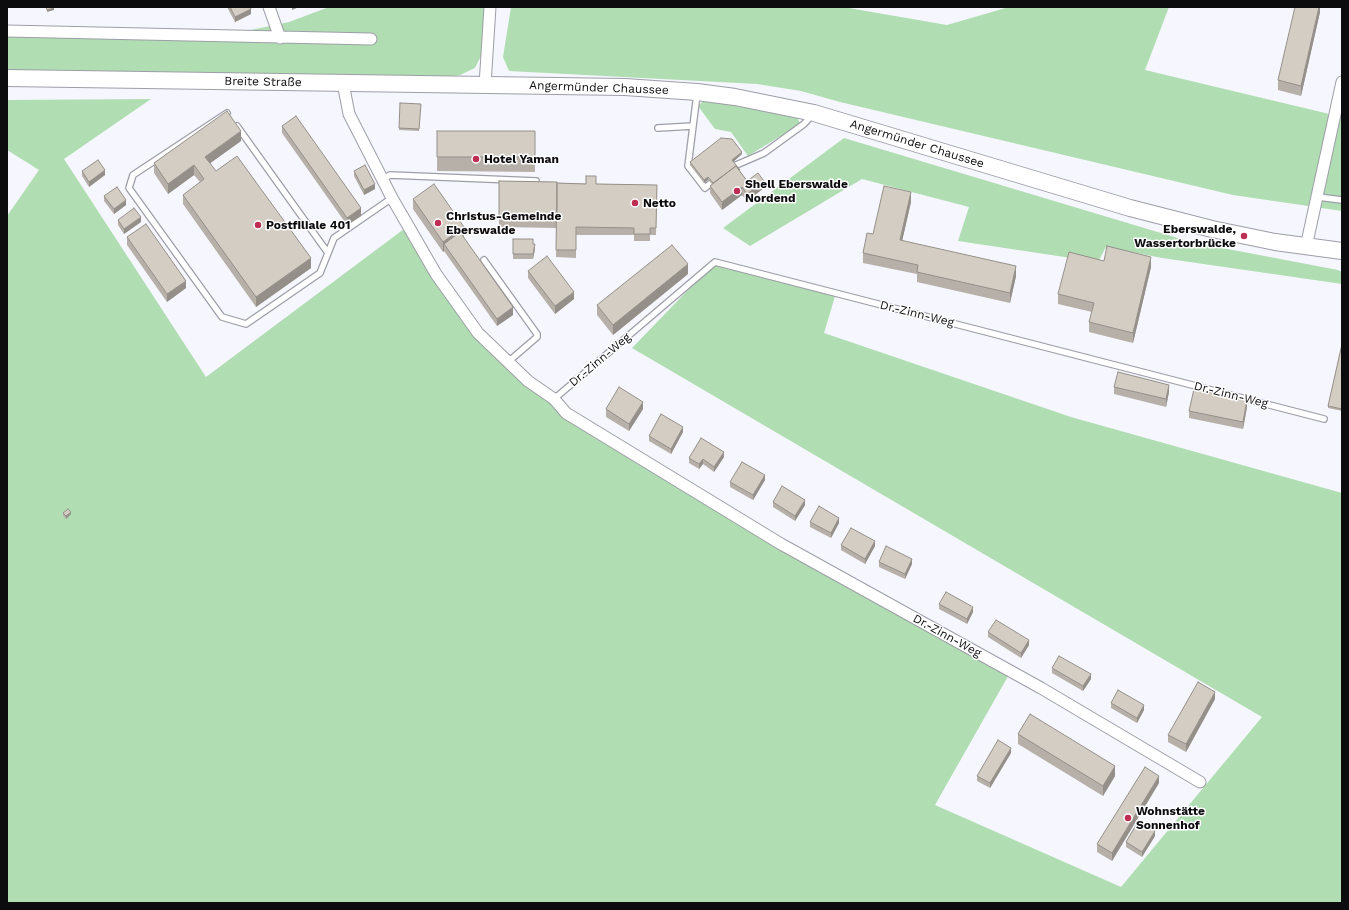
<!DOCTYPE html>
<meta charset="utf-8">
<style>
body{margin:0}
#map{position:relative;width:1349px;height:910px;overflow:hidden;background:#f5f6fe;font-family:"Work Sans",sans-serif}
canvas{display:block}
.frame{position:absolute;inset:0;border:8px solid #0c0c0f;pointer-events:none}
</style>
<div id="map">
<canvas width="1349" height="910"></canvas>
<div class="frame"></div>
</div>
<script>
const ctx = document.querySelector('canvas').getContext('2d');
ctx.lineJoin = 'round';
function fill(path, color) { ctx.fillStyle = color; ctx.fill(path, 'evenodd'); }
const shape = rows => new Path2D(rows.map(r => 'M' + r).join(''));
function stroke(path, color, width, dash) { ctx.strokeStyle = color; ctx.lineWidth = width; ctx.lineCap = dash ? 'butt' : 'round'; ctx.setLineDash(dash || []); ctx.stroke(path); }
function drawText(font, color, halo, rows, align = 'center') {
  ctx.font = font + ' "Work Sans",sans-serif'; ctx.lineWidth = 3; ctx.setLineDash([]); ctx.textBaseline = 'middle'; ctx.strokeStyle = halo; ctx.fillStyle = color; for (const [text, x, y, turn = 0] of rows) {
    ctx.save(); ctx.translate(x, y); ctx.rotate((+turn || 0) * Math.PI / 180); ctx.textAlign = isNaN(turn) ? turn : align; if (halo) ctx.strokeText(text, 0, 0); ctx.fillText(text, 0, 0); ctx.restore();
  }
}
const green = shape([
 [329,7,486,7,482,54,475,68,460,75,441,78,7,73,7,26,246,31,289,22],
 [511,7,843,7,947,25,1009,7,1169,7,1145,70,1342,117,1342,211,1233,195,840,102,801,91,757,84,509,71,503,57],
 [151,99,64,159,206,377,408,226,478,333,554,399,781,544,1011,671,935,805,1121,887,1262,717,632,348,715,262,836,293,824,333,1071,417,1342,493,1342,903,7,903,7,216,39,170,7,150,7,100],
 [704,100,797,117,800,123,797,126,748,156,731,132,715,129,698,106],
 [844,138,1191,242,1338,270,1342,272,1342,284,1162,258,1106,247,1098,262,958,241,969,207,862,179,750,246,723,228]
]);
const lane = shape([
 [697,94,688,166,705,188,711,183],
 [227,113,133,175,129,188,222,317,246,324,320,273,334,238,392,198],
 [237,126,328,253],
 [658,128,693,126],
 [734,166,764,153,804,124,812,115],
 [383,179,390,175,536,181],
 [1318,197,1342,200],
 [484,260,537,334,537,337,508,362],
 [554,399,715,262,1324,419]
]);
const street = shape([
 [269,7,280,38],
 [7,31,371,39],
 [343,83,349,114,392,198,436,274,478,333,528,381,554,399,566,413,781,544,1041,688,1200,782],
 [485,85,490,7],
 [1306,247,1342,82]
]);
const secondary = shape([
 [7,78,625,87,697,92,735,97,814,113,1130,208,1212,229,1275,242,1342,251]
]);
const wall = shape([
 [227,7,250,7,251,14,235,22],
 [1320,7,1320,12,1301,96,1278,90,1278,80],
 [421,104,419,131,399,130,399,128],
 [282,126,361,216,347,225,282,133],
 [437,131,535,131,535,172,437,171],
 [241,141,210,163,216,171,311,268,256,307,183,204,183,195,200,182,194,175,168,194,154,173,154,163],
 [742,154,733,162,747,181,764,188,747,201,742,195,722,210,710,193,710,186,712,184,708,180,704,183,690,165,690,162],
 [82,171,105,175,89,187,82,176],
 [354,171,375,189,364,195,354,176],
 [499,181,557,182,557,228,499,227],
 [557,183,657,185,656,235,650,235,650,241,634,241,634,235,576,235,576,258,556,257],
 [104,196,126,205,114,214,104,201],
 [413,199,464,237,463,237,513,315,497,326,444,251,443,252,413,209],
 [911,202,902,241,1016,276,1010,303,917,282,917,274,863,263,863,253,873,234],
 [118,220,141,222,124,234,118,225],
 [127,237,186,288,167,302,127,245],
 [513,239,533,244,535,249,533,259,513,259],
 [1104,261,1151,267,1133,343,1089,332,1089,322,1092,312,1058,304,1058,294],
 [528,271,574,299,555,314,528,278],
 [688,274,613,335,597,315,597,305],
 [1342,344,1342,411,1328,408,1328,406],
 [1114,387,1169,392,1166,407,1114,394],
 [1247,407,1243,429,1189,418,1189,411],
 [606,409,643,409,629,431,606,417],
 [683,432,671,454,649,441,649,436],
 [724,457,714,472,703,464,699,469,689,463,689,458],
 [765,480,753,500,730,487,730,482],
 [773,502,805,505,795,521,773,507],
 [63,513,71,514,66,519,63,516],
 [810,522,839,523,831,538,810,527],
 [841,545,875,546,865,564,841,550],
 [879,562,912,564,905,579,879,567],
 [939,604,973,612,967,624,939,609],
 [988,632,1029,645,1021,658,988,637],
 [1052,668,1091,679,1083,691,1052,673],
 [1215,699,1186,752,1168,742,1168,735],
 [1111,703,1144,710,1137,723,1111,708],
 [1018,734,1115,776,1103,796,1018,744],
 [1011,753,990,788,977,781,977,776],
 [1159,783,1112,861,1097,852,1097,844],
 [1155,836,1142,857,1126,847,1126,842]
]);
const shadedWall = shape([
 [292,7,299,7,292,10],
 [1319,7,1320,7,1320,12,1301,96,1301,86],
 [54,8,54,10,47,12,47,10],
 [251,9,251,14,235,22,235,17],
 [241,131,241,141,205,167,205,157],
 [742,152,742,154,732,163,732,160],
 [194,165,194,175,168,194,168,184],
 [105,170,105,175,89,187,89,182],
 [708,177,708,180,704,183,704,180],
 [764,181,764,188,747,201,747,194],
 [375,184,375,189,364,195,364,190],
 [742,187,742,195,722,210,722,202],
 [911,192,911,202,900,250,900,240],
 [126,200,126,205,114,214,114,209],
 [361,208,361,216,347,225,347,218],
 [141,217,141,222,124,234,124,229],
 [464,227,464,237,448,248,444,244,444,251,443,252,443,242],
 [535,244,535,249,533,259,533,254],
 [1151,257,1151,267,1133,343,1133,333],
 [311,258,311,268,256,307,256,297],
 [688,264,688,274,613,335,613,325],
 [1016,266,1016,276,1010,303,1010,293],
 [186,281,186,288,167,302,167,294],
 [574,292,574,299,555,314,555,306],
 [513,307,513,315,497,326,497,319],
 [1169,385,1169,392,1166,407,1166,399],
 [1247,400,1247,407,1243,429,1243,422],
 [643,402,643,409,629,431,629,424],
 [683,427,683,432,671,454,671,449],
 [724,452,724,457,714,472,714,467],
 [703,459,703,464,699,469,699,464],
 [765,475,765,480,753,500,753,495],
 [805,500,805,505,795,521,795,516],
 [71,512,71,514,66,519,66,516],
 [839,518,839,523,831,538,831,533],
 [875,541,875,546,865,564,865,559],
 [912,559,912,564,905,579,905,574],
 [973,607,973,612,967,624,967,619],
 [1029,640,1029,645,1021,658,1021,653],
 [1091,674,1091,679,1083,691,1083,686],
 [1215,692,1215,699,1186,752,1186,744],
 [1144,705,1144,710,1137,723,1137,718],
 [1011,748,1011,753,990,788,990,783],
 [1115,766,1115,776,1103,796,1103,786],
 [1159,776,1159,783,1112,861,1112,853],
 [1155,831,1155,836,1142,857,1142,852]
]);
const building = shape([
 [46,7,54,7,54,8,47,10,46,7],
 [230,7,250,7,251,9,235,17,230,7],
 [1295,7,1319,7,1301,86,1278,80,1295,7],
 [400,103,421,104,419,129,399,128,400,103],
 [227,111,241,131,205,157,216,171,237,156,311,258,256,297,183,195,204,179,194,165,168,184,154,163,227,111],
 [296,116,361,208,347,218,282,126,296,116],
 [437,131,535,131,535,157,437,157,437,131],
 [721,138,732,139,742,152,732,160,740,170,736,166,713,183,708,177,704,180,690,162,721,138],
 [98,160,105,170,89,182,82,171,98,160],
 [365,165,375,184,364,190,354,171,365,165],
 [736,166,747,181,758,173,764,181,747,194,742,187,722,202,710,186,736,166],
 [586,176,596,176,596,184,657,185,656,228,650,228,650,234,634,234,634,228,576,227,576,250,556,250,557,183,586,184,586,176],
 [499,181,557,182,557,218,499,217,499,181],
 [434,184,464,227,443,242,413,199,434,184],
 [884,186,911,192,900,240,1016,266,1010,293,917,272,918,265,863,253,867,233,873,234,884,186],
 [117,187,126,200,114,209,104,196,117,187],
 [134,208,141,217,124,229,118,220,134,208],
 [146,224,186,281,167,294,127,237,146,224],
 [460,232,513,307,497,319,444,244,460,232],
 [513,239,533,239,533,244,535,244,533,254,513,254,513,239],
 [672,245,688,264,613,325,597,305,672,245],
 [1107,246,1151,257,1133,333,1089,322,1094,303,1058,294,1069,252,1104,261,1107,246],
 [547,256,574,292,555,306,528,271,547,256],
 [1342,344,1342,409,1328,406,1342,344],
 [1118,372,1169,385,1166,399,1114,387,1118,372],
 [619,387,643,402,629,424,606,409,619,387],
 [1194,389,1247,400,1243,422,1189,411,1194,389],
 [661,414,683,427,671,449,649,436,661,414],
 [701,438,724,452,714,467,703,459,699,464,689,458,701,438],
 [742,462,765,475,753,495,730,482,742,462],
 [782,486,805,500,795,516,773,502,782,486],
 [819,506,839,518,831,533,810,522,819,506],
 [68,509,71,512,66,516,63,513,68,509],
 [851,528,875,541,865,559,841,545,851,528],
 [886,546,912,559,905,574,879,562,886,546],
 [946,592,973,607,967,619,939,604,946,592],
 [996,620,1029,640,1021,653,988,632,996,620],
 [1059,656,1091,674,1083,686,1052,668,1059,656],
 [1198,682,1215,692,1186,744,1168,735,1198,682],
 [1118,690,1144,705,1137,718,1111,703,1118,690],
 [1030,714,1115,766,1103,786,1018,734,1030,714],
 [998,740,1011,748,990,783,977,776,998,740],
 [1145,767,1159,776,1112,853,1097,844,1145,767],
 [1139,820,1155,831,1142,852,1126,842,1139,820]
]);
const markers = [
 [476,159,4,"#be2e52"],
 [737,191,4,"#be2e52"],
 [635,203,4,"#be2e52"],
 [438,223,4,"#be2e52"],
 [258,225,4,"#be2e52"],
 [1244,236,4,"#be2e52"],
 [1128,818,4,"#be2e52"]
];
const streetNames = [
 ["Breite Straße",263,82,1],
 ["Angermünder Chaussee",599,88,2],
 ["Angermünder Chaussee",917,144,17],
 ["Dr.-Zinn-Weg",917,314,14],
 ["Dr.-Zinn-Weg",600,360,-40],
 ["Dr.-Zinn-Weg",1231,395,14],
 ["Dr.-Zinn-Weg",947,636,29]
];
const poiNames = [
 ["Hotel Yaman",484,159],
 ["Shell Eberswalde",745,184],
 ["Nordend",745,198],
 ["Netto",643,203],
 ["Christus-Gemeinde",446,216],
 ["Eberswalde",446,230],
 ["Postfiliale 401",266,225],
 ["Eberswalde,",1236,229,"right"],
 ["Wassertorbrücke",1236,243,"right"],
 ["Wohnstätte",1136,811],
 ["Sonnenhof",1136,825]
];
fill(green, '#b0deb2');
stroke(lane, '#9d9ea8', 8);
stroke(street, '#9d9ea8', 13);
stroke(secondary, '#9d9ea8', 18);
stroke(lane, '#fff', 5.5);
stroke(street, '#fff', 11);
stroke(secondary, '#fff', 16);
fill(wall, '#b6b0a9');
fill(shadedWall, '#949089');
fill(building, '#d4cdc4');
stroke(building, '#949089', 1);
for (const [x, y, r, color] of markers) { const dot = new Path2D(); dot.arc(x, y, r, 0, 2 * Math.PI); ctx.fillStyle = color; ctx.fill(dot); stroke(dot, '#fff', 1.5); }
drawText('12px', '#0c0c0f', '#fff', streetNames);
drawText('bold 12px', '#0c0c0f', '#fff', poiNames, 'left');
</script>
